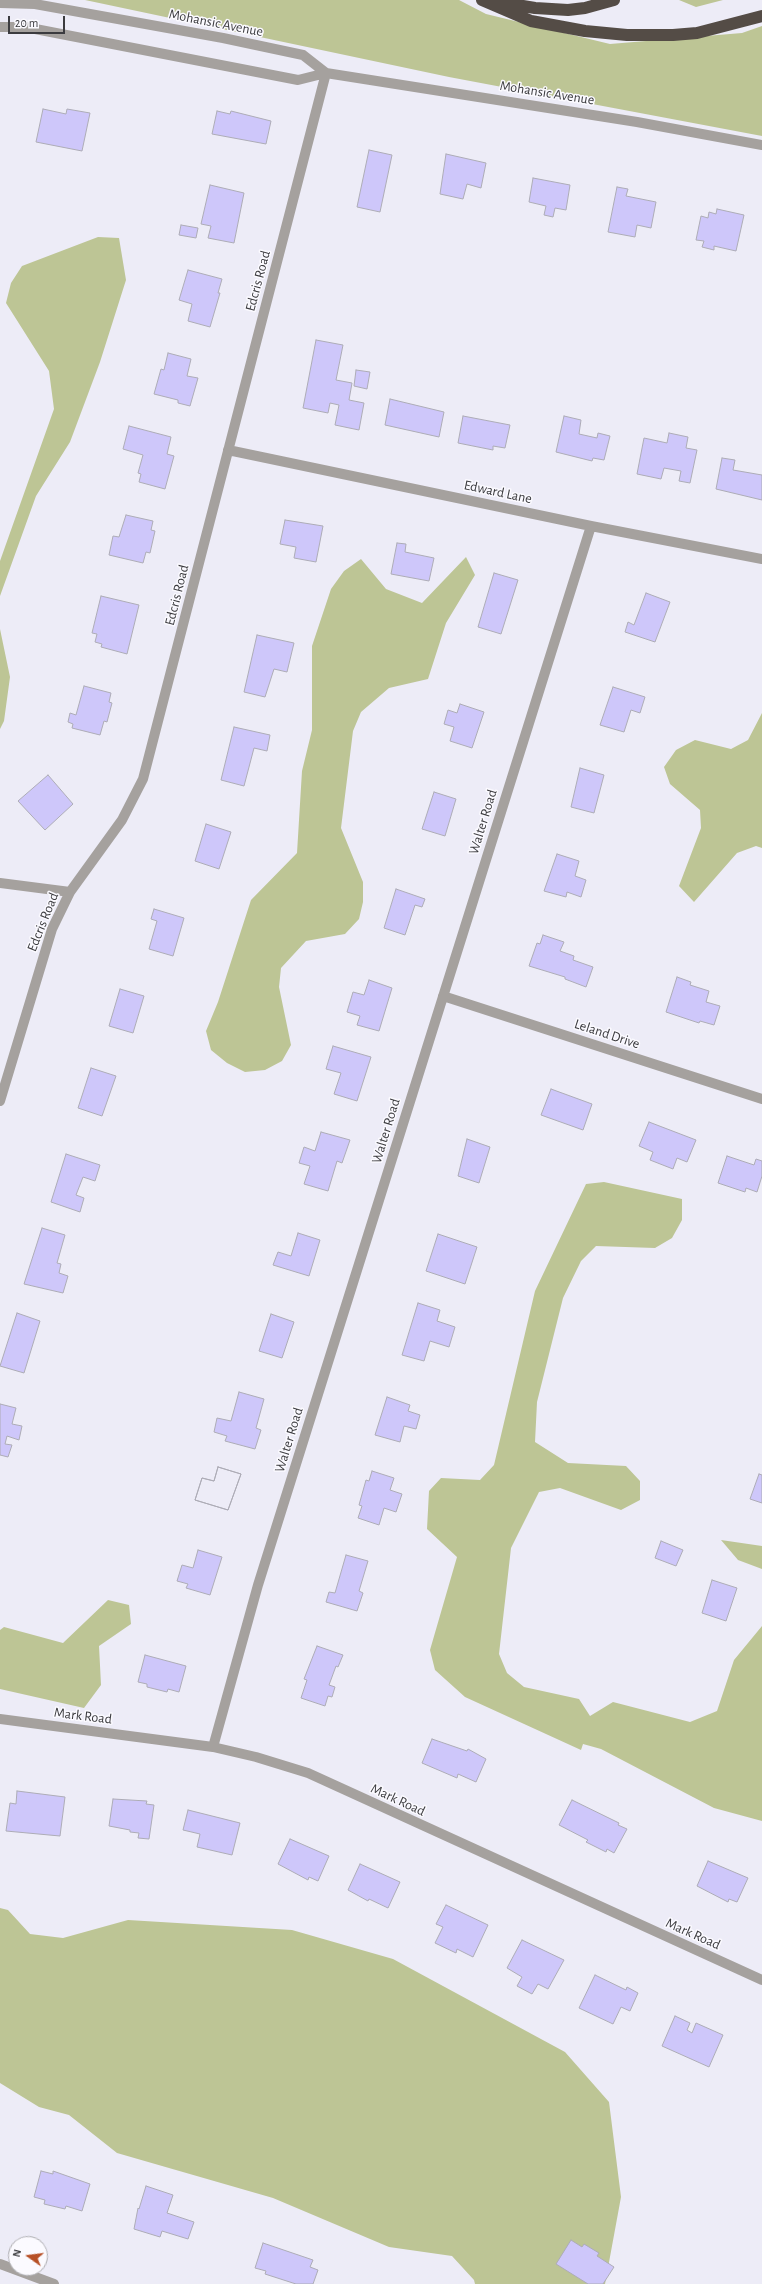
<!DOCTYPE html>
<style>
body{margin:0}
#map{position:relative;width:762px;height:2284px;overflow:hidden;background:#edecf7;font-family:"Alegreya Sans",sans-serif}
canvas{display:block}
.north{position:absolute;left:8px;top:2236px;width:40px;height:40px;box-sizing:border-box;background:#fbfaff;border:1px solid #aeaeb2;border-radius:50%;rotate:284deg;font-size:11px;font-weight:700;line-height:16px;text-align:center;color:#3b3b3f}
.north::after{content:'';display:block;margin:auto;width:14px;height:18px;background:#b75027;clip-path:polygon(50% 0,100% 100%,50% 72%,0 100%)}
.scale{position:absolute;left:8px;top:16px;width:57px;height:18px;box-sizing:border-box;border:2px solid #3b3b3f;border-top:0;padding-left:5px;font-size:12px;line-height:14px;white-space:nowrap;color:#3b3b3f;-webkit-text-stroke:3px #fbfaff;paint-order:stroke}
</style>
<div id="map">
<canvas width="762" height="2284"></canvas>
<div class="north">N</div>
<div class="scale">20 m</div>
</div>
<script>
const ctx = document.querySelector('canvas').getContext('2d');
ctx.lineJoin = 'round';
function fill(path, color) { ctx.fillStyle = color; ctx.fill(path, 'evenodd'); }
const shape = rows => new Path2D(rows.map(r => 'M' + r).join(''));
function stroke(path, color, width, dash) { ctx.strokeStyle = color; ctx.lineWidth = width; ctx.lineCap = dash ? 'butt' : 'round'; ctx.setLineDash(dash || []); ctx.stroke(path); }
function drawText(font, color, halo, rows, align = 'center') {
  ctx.font = font + ' "Alegreya Sans",sans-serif'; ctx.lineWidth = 3; ctx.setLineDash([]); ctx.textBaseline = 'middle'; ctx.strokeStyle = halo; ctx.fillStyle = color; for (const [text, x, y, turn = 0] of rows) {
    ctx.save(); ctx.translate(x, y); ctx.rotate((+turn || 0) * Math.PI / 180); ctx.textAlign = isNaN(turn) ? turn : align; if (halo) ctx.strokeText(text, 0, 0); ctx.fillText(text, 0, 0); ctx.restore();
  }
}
const green = shape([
 [85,0,459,0,486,14,610,44,742,33,762,26,762,136,449,77],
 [679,0,723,0,696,7],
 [98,237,119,238,126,280,100,362,70,442,36,496,0,596,0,561,54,409,49,371,6,303,11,283,22,266],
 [466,557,475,575,446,623,428,679,389,688,361,712,353,731,341,828,363,882,363,902,359,919,345,934,306,941,281,968,279,987,291,1045,282,1061,265,1070,245,1072,227,1063,211,1050,206,1031,218,1002,251,900,297,853,302,771,312,730,312,646,331,589,344,571,361,559,386,589,422,603],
 [0,629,10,677,4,721,0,729],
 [762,713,762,848,756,846,737,853,694,902,679,886,701,828,700,810,670,784,664,767,676,750,695,740,731,749,748,740],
 [604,1182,682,1199,682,1220,672,1238,655,1248,596,1246,581,1261,563,1298,537,1402,535,1442,568,1463,626,1466,640,1481,640,1500,621,1510,560,1488,539,1492,511,1548,499,1654,507,1673,524,1687,579,1699,590,1716,613,1702,690,1722,717,1711,734,1660,762,1626,762,1821,714,1808,601,1749,583,1744,581,1750,465,1697,435,1670,430,1650,457,1557,427,1529,429,1491,441,1478,480,1480,494,1465,535,1291,586,1184],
 [721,1540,762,1546,762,1569,738,1560],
 [108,1600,129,1605,131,1624,99,1646,101,1685,84,1708,0,1689,0,1630,4,1627,63,1643],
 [0,1908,8,1910,30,1934,63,1938,128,1920,292,1930,393,1959,565,2052,609,2102,621,2197,605,2284,475,2284,474,2280,452,2256,389,2247,273,2198,117,2153,69,2115,39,2107,0,2083]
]);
const building = shape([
 [43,109,66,114,67,109,90,113,82,151,36,142,43,109],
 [217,111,230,114,231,111,271,121,266,144,212,134,217,111],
 [369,150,392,155,380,212,357,207,369,150],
 [446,154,486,163,481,188,467,184,463,199,440,194,446,154],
 [533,178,570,185,566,210,555,208,553,217,544,215,546,206,529,202,533,178],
 [210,185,244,193,234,243,208,238,211,226,201,224,210,185],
 [617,187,628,189,626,196,656,202,651,228,637,225,635,237,608,232,617,187],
 [717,209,744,215,736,251,714,246,714,250,702,247,704,241,696,240,701,216,708,218,709,212,716,214,717,209],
 [181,225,198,228,196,238,179,235,181,225],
 [188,270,222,279,218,293,220,293,210,327,188,321,192,304,179,300,188,270],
 [316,340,343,345,336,380,352,383,349,400,364,403,359,430,335,425,339,405,330,403,328,413,303,408,316,340],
 [168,353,191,359,187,376,198,378,190,406,178,403,178,400,154,394,161,369,164,370,168,353],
 [356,370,370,372,367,389,354,386,356,370],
 [390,399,444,412,439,437,385,425,390,399],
 [463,416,510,425,505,448,493,446,493,450,458,443,463,416],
 [564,416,581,420,579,434,597,438,598,433,610,436,604,460,593,458,592,461,556,452,564,416],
 [129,426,171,437,167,454,174,456,165,489,139,482,141,474,138,473,143,455,123,449,129,426],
 [669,433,688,437,686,448,697,450,690,483,679,481,681,471,664,468,661,479,637,474,644,438,667,443,669,433],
 [722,458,735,460,733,470,762,475,762,500,716,489,722,458],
 [126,515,153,521,151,530,155,531,150,553,146,552,143,563,109,555,113,536,119,537,126,515],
 [285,520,323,526,316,562,294,558,296,547,280,544,285,520],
 [397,543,406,544,405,552,434,558,429,581,391,574,397,543],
 [494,573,518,580,501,634,478,627,494,573],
 [646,593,670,602,655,642,625,632,628,622,634,625,646,593],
 [101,596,139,605,127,654,101,647,102,644,95,642,97,634,92,633,101,596],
 [257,635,294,643,287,672,274,669,265,697,244,692,257,635],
 [84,686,111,693,109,702,112,703,107,722,104,721,100,735,72,728,73,724,68,722,70,713,76,715,84,686],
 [613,687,645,697,640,713,631,710,624,732,600,725,613,687],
 [460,704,484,712,472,748,450,741,454,727,444,724,448,710,457,713,460,704],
 [234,727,270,735,267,751,254,748,244,786,221,780,234,727],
 [580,768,604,775,594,813,571,807,580,768],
 [48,775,73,804,45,830,18,801,48,775],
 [434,792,456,799,445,836,422,829,434,792],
 [206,824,231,832,219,869,195,861,206,824],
 [557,854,579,861,575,876,586,880,581,897,567,892,566,897,544,891,557,854],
 [396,889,425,899,422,907,415,905,405,935,384,928,396,889],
 [154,909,184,918,173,956,149,949,157,921,151,919,154,909],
 [543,935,564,942,560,951,574,956,573,960,593,967,586,987,565,979,565,977,529,966,537,943,540,944,543,935],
 [677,977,691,982,690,985,709,991,706,1002,720,1006,714,1025,700,1021,699,1023,666,1012,677,977],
 [369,980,392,988,379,1031,357,1025,360,1016,347,1012,353,992,364,995,369,980],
 [120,989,144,996,133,1033,109,1026,120,989],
 [333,1046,371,1057,357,1101,334,1094,341,1073,326,1069,333,1046],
 [91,1068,116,1076,102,1116,78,1108,91,1068],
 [551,1089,592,1104,583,1130,541,1115,551,1089],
 [649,1122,696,1140,687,1162,677,1158,673,1169,650,1160,653,1152,639,1146,649,1122],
 [321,1132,350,1140,342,1163,337,1161,328,1191,304,1184,310,1166,299,1163,304,1147,315,1151,321,1132],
 [467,1139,490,1147,479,1183,458,1176,467,1139],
 [66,1154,100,1165,95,1181,83,1177,76,1195,84,1198,80,1212,51,1202,66,1154],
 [727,1156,754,1165,756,1159,762,1161,762,1176,757,1192,746,1188,745,1192,718,1183,727,1156],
 [42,1228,65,1235,57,1263,61,1264,59,1273,68,1276,63,1293,24,1284,42,1228],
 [298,1233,320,1240,309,1276,273,1265,278,1252,291,1256,298,1233],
 [438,1234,477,1247,465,1284,426,1271,438,1234],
 [418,1303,440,1310,437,1321,455,1327,449,1347,430,1341,424,1361,402,1355,418,1303],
 [17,1313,40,1321,24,1373,0,1366,17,1313],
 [271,1314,294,1322,282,1358,259,1351,271,1314],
 [239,1392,264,1399,256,1428,261,1430,255,1449,225,1441,227,1436,214,1432,217,1418,231,1421,239,1392],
 [387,1397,410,1405,408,1411,420,1415,416,1429,404,1426,400,1442,375,1435,387,1397],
 [0,1404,16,1408,12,1424,22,1426,19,1440,7,1436,5,1444,12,1445,8,1457,0,1455,0,1404],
 [218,1467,241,1474,228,1510,195,1500,202,1478,214,1481,218,1467],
 [218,1467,241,1474,228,1510,195,1500,202,1478,214,1481,218,1467],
 [372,1471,394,1478,390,1490,402,1494,396,1512,384,1508,379,1525,358,1518,362,1506,359,1505,366,1480,369,1481,372,1471],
 [759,1474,762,1475,762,1503,750,1499,759,1474],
 [661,1541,683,1550,676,1566,655,1558,661,1541],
 [198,1550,222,1557,210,1595,186,1588,188,1584,177,1581,182,1565,193,1568,198,1550],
 [346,1555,368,1561,359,1591,363,1593,357,1611,326,1602,329,1592,335,1593,346,1555],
 [712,1580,737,1588,726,1621,702,1613,712,1580],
 [317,1646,343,1655,338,1667,336,1666,329,1685,335,1687,332,1697,328,1696,325,1706,301,1698,307,1680,304,1679,317,1646],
 [145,1655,186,1666,179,1692,168,1689,167,1692,147,1687,147,1684,138,1682,145,1655],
 [432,1739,467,1751,468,1749,486,1759,476,1782,458,1774,457,1778,422,1763,432,1739],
 [17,1791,65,1797,60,1836,6,1831,10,1803,16,1804,17,1791],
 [113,1799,147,1801,146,1804,154,1805,149,1839,138,1838,139,1833,130,1832,130,1830,109,1826,113,1799],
 [572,1800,619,1823,618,1825,627,1829,614,1853,607,1849,606,1852,586,1842,588,1840,559,1825,572,1800],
 [188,1810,240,1823,232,1855,197,1847,200,1834,183,1830,188,1810],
 [290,1839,329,1856,318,1881,309,1877,308,1880,278,1864,290,1839],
 [708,1861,748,1878,737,1902,729,1899,728,1902,697,1886,708,1861],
 [360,1864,400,1882,388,1908,369,1899,368,1901,348,1890,360,1864],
 [446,1905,488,1925,473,1957,457,1949,456,1953,435,1943,443,1927,436,1924,446,1905],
 [522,1940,564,1960,548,1989,538,1984,532,1994,517,1986,522,1977,507,1968,522,1940],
 [595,1975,626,1990,627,1987,638,1993,630,2011,621,2007,613,2024,579,2008,595,1975],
 [675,2016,690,2023,687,2030,692,2033,696,2023,723,2035,709,2067,662,2046,675,2016],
 [41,2171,53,2174,53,2171,90,2184,82,2211,66,2206,65,2209,44,2204,45,2200,34,2197,41,2171],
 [146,2186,173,2195,167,2213,194,2222,188,2239,162,2231,160,2237,134,2229,138,2208,139,2209,146,2186],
 [571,2240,582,2247,584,2244,599,2253,597,2256,614,2267,603,2284,588,2284,556,2264,571,2240],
 [263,2243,313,2260,310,2267,318,2270,313,2284,296,2284,265,2274,266,2271,255,2268,263,2243]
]);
const minor = shape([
 [0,3,35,4,223,38,303,55,326,73,143,779,122,820,70,892,52,929,0,1101],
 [0,27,25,27,298,80,326,73,637,122,762,145],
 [228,450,591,526,762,559],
 [0,883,70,892],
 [443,996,762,1099],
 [0,1719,213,1747,256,1757,308,1773,762,1980],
 [213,1747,258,1585,591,526],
 [0,2264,54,2284]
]);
const motorway = shape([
 [482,0,531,21,585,31,627,35,673,35,697,33,762,16],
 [494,1,535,8,568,10,585,8,614,0]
]);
const streetNames = [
 ["Mohansic Avenue",216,23,11],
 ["Mohansic Avenue",547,93,9],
 ["Edcris Road",258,281,-75],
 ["Edward Lane",498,492,12],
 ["Edcris Road",177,595,-76],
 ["Walter Road",483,822,-73],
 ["Edcris Road",43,922,-68],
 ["Leland Drive",607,1034,18],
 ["Walter Road",386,1131,-73],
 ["Walter Road",289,1440,-73],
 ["Mark Road",83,1716,7],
 ["Mark Road",398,1800,25],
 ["Mark Road",693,1934,24]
];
fill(green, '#bdc595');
fill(building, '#cec7fa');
stroke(building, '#adacb6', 1);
stroke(minor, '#a5a19e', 10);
stroke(motorway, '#544c46', 12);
drawText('14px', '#3b3b3f', '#fbfaff', streetNames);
</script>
